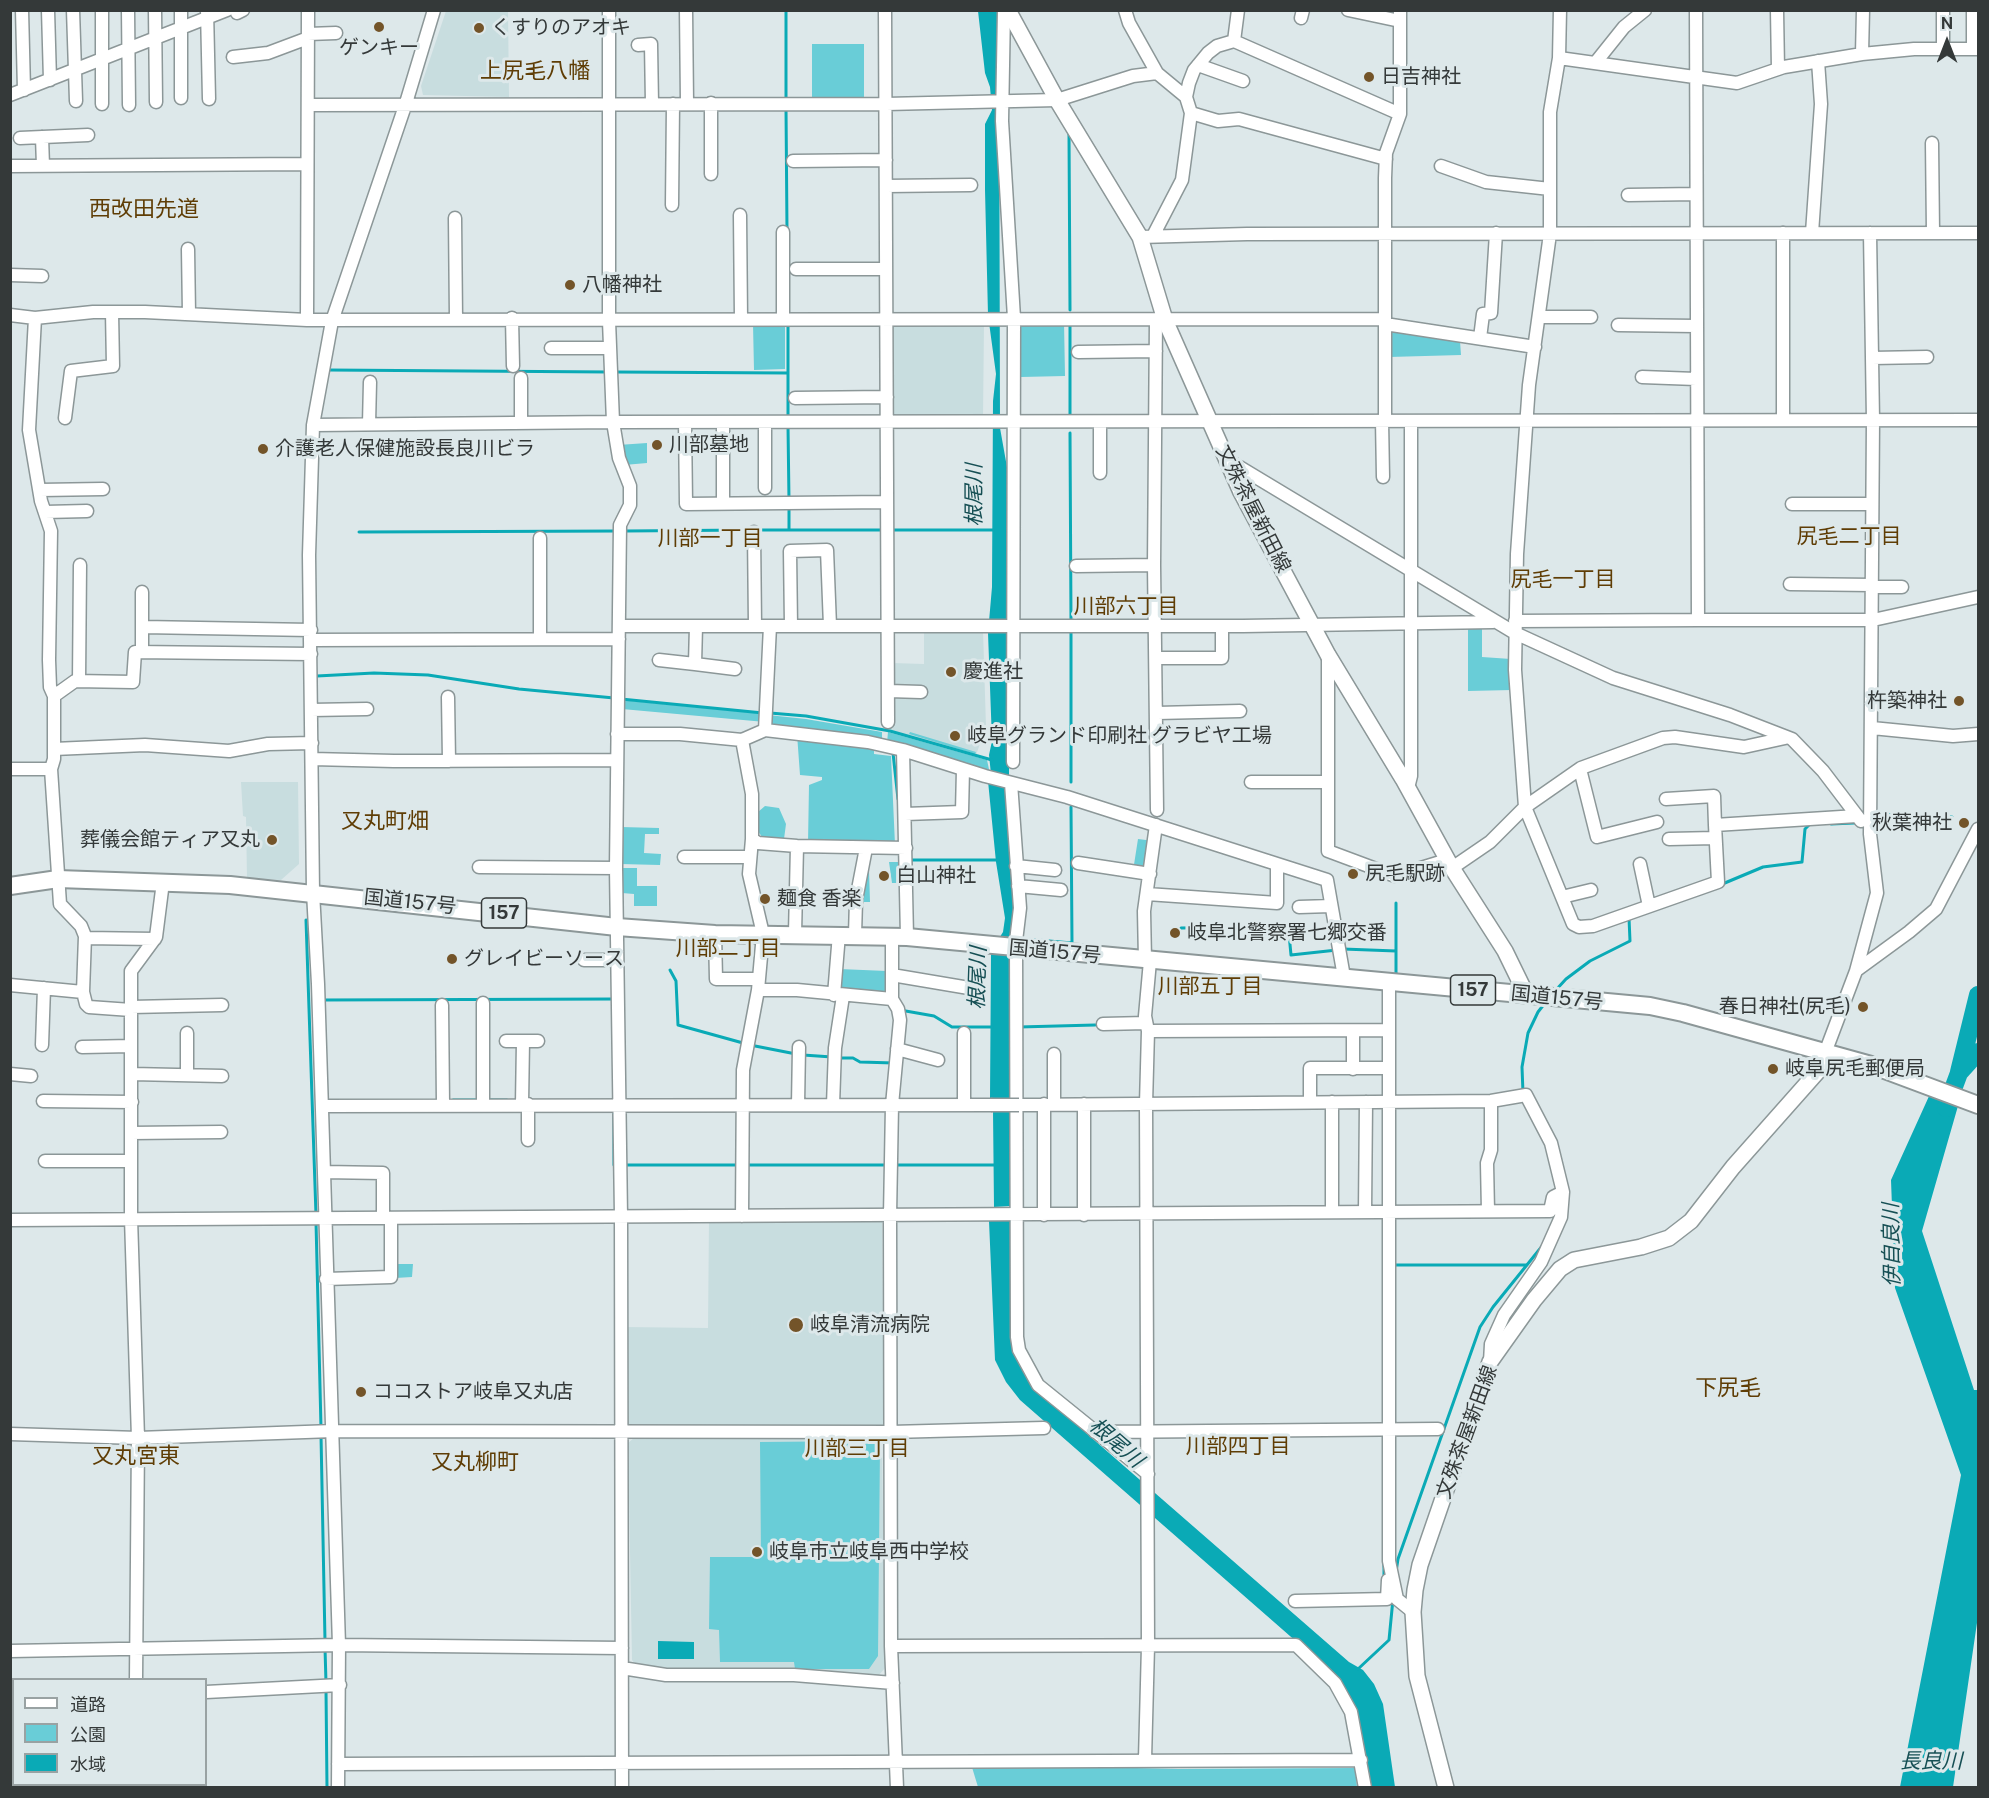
<!DOCTYPE html>
<meta charset="utf-8">
<style>
body{margin:0}
#map{position:relative;width:1989px;height:1798px;overflow:hidden;background:#dde8ea;font-family:"Public Sans","Noto Sans JP",sans-serif}
canvas{display:block}
.frame{position:absolute;inset:0;border:12px solid #343939;pointer-events:none}
.legend{position:absolute;left:12px;top:1678px;width:195px;height:108px;box-sizing:border-box;background:#dde8ea;border:2px solid #99a2a3;margin:0;padding:8px 10px;list-style:none;font-size:18px;color:#343939}
.legend li{display:flex;align-items:center;gap:12px;height:30px}
.legend b{width:30px;border:2px solid #99a2a3}
.north{position:absolute;left:1917px;top:12px;width:60px;height:60px;-webkit-text-stroke:4px #dde8ea;paint-order:stroke;rotate:0deg;font-size:16px;font-weight:700;line-height:24px;text-align:center;color:#343939}
.north::after{content:'';display:block;margin:auto;width:21px;height:27px;background:#343939;clip-path:polygon(50% 0,100% 100%,50% 72%,0 100%)}
</style>
<div id="map">
<canvas width="1989" height="1798"></canvas>
<div class="frame"></div>
<ul class="legend">
<li><b style="height:8px;background:#fff"></b>道路</li>
<li><b style="height:16px;background:#69cdd7"></b>公園</li>
<li><b style="height:16px;background:#0aaab6"></b>水域</li>
</ul>
<div class="north">N</div>
</div>
<script>
const ctx = document.querySelector('canvas').getContext('2d');
ctx.lineJoin = 'round';
function fill(path, color) { ctx.fillStyle = color; ctx.fill(path, 'evenodd'); }
const shape = rows => new Path2D(rows.map(r => 'M' + r).join(''));
function stroke(path, color, width, dash) { ctx.strokeStyle = color; ctx.lineWidth = width; ctx.lineCap = dash ? 'butt' : 'round'; ctx.setLineDash(dash || []); ctx.stroke(path); }
function drawText(font, color, halo, rows, align = 'center') {
  ctx.font = font + ' "Public Sans","Noto Sans JP",sans-serif'; ctx.lineWidth = 6; ctx.setLineDash([]); ctx.textBaseline = 'middle'; ctx.strokeStyle = halo; ctx.fillStyle = color; for (const [text, x, y, turn = 0] of rows) {
    ctx.save(); ctx.translate(x, y); ctx.rotate((+turn || 0) * Math.PI / 180); ctx.textAlign = isNaN(turn) ? turn : align; if (halo) ctx.strokeText(text, 0, 0); ctx.fillText(text, 0, 0); ctx.restore();
  }
}
const built = shape([
 [446,11,508,11,509,97,423,95,421,86],
 [889,324,984,324,983,418,889,418],
 [924,629,983,630,986,727,976,755,890,730,892,663,924,664],
 [241,782,298,782,299,864,281,880,247,879,246,817,243,816],
 [709,1219,882,1220,884,1429,625,1427,625,1327,708,1328],
 [634,1438,876,1438,882,1443,885,1668,879,1675,676,1671,636,1665,632,1660,628,1443]
]);
const green = shape([
 [812,44,864,44,864,98,812,98],
 [1064,322,1065,376,1021,377,1021,323],
 [785,323,785,369,754,370,753,324],
 [1390,329,1460,341,1461,355,1389,357],
 [647,443,647,463,624,465,618,445],
 [1482,626,1482,657,1511,659,1512,690,1468,691,1468,627],
 [621,700,765,714,765,722,622,709],
 [768,715,806,719,882,732,882,742,768,728],
 [888,732,987,760,990,774,887,743],
 [910,732,976,752,975,754,909,734],
 [797,734,874,745,874,754,891,756,895,845,808,843,809,785,822,780,822,777,800,775],
 [765,806,779,808,786,824,784,839,762,837,758,831,758,812],
 [621,827,659,828,659,834,645,834,644,853,661,854,660,865,620,864],
 [1138,839,1154,841,1150,873,1133,871],
 [889,862,902,862,902,883,892,883],
 [620,868,637,868,637,886,657,886,657,906,634,906,634,894,622,893],
 [864,870,869,870,870,902,858,902],
 [839,969,887,971,886,995,838,992],
 [396,1264,413,1264,412,1277,395,1278],
 [873,1441,880,1446,878,1656,869,1669,795,1669,794,1662,720,1662,719,1630,709,1629,710,1557,761,1557,760,1442],
 [971,1764,1178,1769,1355,1768,1357,1787,978,1787]
]);
const water = shape([
 [978,11,998,11,999,16,1000,428,1010,484,1009,778,991,774,989,755,992,741,988,633,992,587,993,401,996,374,988,315,985,190,985,124,992,110,990,87,985,73],
 [988,781,1008,785,1015,886,1014,940,998,940,1003,932,1005,918,996,862],
 [991,954,1014,954,1012,1098,990,1098],
 [1930,1094,1958,1106,1922,1231,1974,1390,1978,1390,1978,1616,1953,1787,1900,1787,1961,1475,1895,1288,1891,1180],
 [993,1111,1011,1112,1011,1206,994,1207],
 [989,1221,1014,1221,1012,1335,1019,1364,1031,1385,1349,1662,1363,1670,1374,1684,1383,1704,1395,1787,1367,1787,1357,1710,1338,1678,1020,1400,1006,1382,995,1360],
 [658,1641,694,1642,694,1659,658,1659]
]);
const stream = shape([
 [786,10,786,102],
 [786,108,787,231],
 [1069,134,1070,310],
 [788,324,788,420],
 [1070,326,1070,417],
 [328,370,609,372],
 [616,372,788,373],
 [788,426,789,501],
 [1070,433,1071,622],
 [789,507,789,530],
 [757,530,885,530],
 [892,530,993,530],
 [625,531,750,530],
 [359,532,618,531],
 [1071,628,1071,782],
 [317,676,374,673,428,675,519,689,614,698],
 [621,699,763,713],
 [770,713,806,716,890,731,992,760],
 [893,753,898,799],
 [1877,814,1952,817],
 [1831,824,1854,823],
 [910,860,998,860],
 [1720,885,1763,867,1802,862,1805,829,1809,825],
 [1396,903,1396,977],
 [306,920,316,1215],
 [1181,928,1249,927,1249,935,1289,934,1291,955,1337,950],
 [1026,939,1072,943,1071,807],
 [1343,949,1396,951],
 [670,970,676,981,678,1025,743,1043],
 [1555,991,1566,979,1590,961,1630,941,1629,918],
 [323,1000,613,999],
 [900,1010,934,1016,952,1027,992,1027],
 [1019,1027,1095,1025],
 [750,1045,796,1054],
 [803,1055,832,1057],
 [838,1058,853,1058,860,1062,894,1063],
 [1523,1093,1522,1067,1528,1033,1538,1012,1545,1003],
 [453,1100,480,1100],
 [486,1100,507,1100],
 [614,1114,614,1165,617,1165],
 [623,1165,740,1165],
 [746,1165,887,1165],
 [893,1165,998,1165],
 [316,1222,321,1428],
 [1393,1265,1526,1265],
 [321,1435,325,1641],
 [1384,1564,1384,1575,1387,1576],
 [1396,1572,1398,1559,1480,1327,1493,1307,1543,1245],
 [325,1648,326,1683],
 [1358,1669,1389,1640,1393,1599],
 [326,1690,327,1788]
]);
const river = shape([
 [1959,1072,1978,995],
 [1946,1108,1959,1073,1978,1052]
]);
const minor = shape([
 [22,10,24,90],
 [48,10,50,80],
 [73,10,76,101],
 [102,10,102,104],
 [128,10,129,105],
 [155,10,156,102],
 [181,10,181,98],
 [207,10,209,99],
 [308,10,307,320,1385,319],
 [609,10,609,321,613,422,619,458,630,486,630,505,620,525,616,868,621,1216,622,1788],
 [686,10,687,103],
 [885,10,888,722],
 [1004,10,1002,121,1014,318,1013,762],
 [1125,10,1129,23,1157,73],
 [1348,10,1400,21],
 [1560,10,1559,58,1550,112,1550,234,1529,385,1517,554,1515,670,1525,807,1573,924,1579,927,1593,926,1718,882,1715,825,1857,816],
 [1696,10,1698,620,1873,620,1978,597],
 [1777,10,1778,69],
 [237,13,243,10],
 [1301,18,1303,10],
 [308,34,336,33],
 [1234,41,1400,114],
 [638,45,651,44,652,104],
 [1943,49,1943,10],
 [1973,49,1973,10],
 [1862,54,1863,10],
 [233,57,268,53,308,38],
 [1559,58,1737,83,1784,67,1862,54,1914,49,1978,49],
 [1596,62,1624,27,1645,10],
 [1198,65,1243,81],
 [10,95,227,10],
 [711,103,711,174],
 [308,105,886,104,1057,100,1133,76,1157,73,1186,97],
 [1191,113,1218,121,1239,119,1386,159],
 [42,137,43,166],
 [20,138,88,135],
 [1932,143,1933,233],
 [793,161,886,160],
 [10,166,307,164],
 [1441,166,1486,182,1550,189],
 [886,186,971,185],
 [1628,195,1696,194],
 [672,205,673,104],
 [740,215,741,319],
 [455,218,456,319],
 [783,232,783,319],
 [1812,233,1821,104,1818,61],
 [1154,234,1182,180,1191,113,1186,97,1189,83,1194,70,1208,53,1217,46,1234,41,1238,10],
 [1140,237,1247,234,1978,233],
 [188,249,189,314],
 [796,269,886,269],
 [10,275,42,276],
 [10,315,35,318,93,312,145,312,307,320],
 [1539,317,1591,317],
 [35,318,29,430,41,501,51,531,49,660,50,687,54,696,54,759,51,769,60,904,81,926,85,936,83,992,86,1004,89,1007,131,1010],
 [512,318,513,366],
 [1156,319,1154,565,1157,810],
 [1385,324,1535,347],
 [1618,325,1696,326],
 [1480,338,1483,314,1491,313,1496,233],
 [551,348,609,348],
 [1078,352,1156,351],
 [1872,358,1927,357],
 [1642,377,1696,379],
 [521,378,521,423],
 [795,398,887,397],
 [65,418,71,371,113,366,112,312],
 [1783,419,1783,233],
 [1382,420,1383,477],
 [1385,420,1385,178,1386,153,1400,114,1400,10],
 [685,422,686,504,887,502],
 [369,424,370,382],
 [313,425,613,422,1978,420],
 [1226,459,1515,633,1613,678,1730,715,1792,739,1823,771,1861,821],
 [1100,473,1100,422],
 [765,488,765,422],
 [40,490,103,489],
 [723,503,723,422],
 [1792,504,1872,504],
 [45,512,87,511],
 [754,532,755,626],
 [540,538,540,638],
 [1076,566,1154,565],
 [1790,584,1872,585],
 [1872,587,1902,587],
 [142,592,142,652],
 [1515,621,1698,620],
 [620,626,1243,626,1493,622],
 [696,626,695,664,735,669],
 [791,626,790,551,827,550,830,626],
 [143,627,311,630],
 [311,640,619,639],
 [1328,655,1328,851,1395,876,1447,860],
 [1156,658,1222,658,1222,626],
 [659,660,695,664],
 [79,681,80,565],
 [889,691,921,692],
 [54,696,75,681,133,682,135,652,311,654],
 [448,697,449,761],
 [311,710,367,709],
 [1157,713,1240,711],
 [1872,728,1953,736,1978,734],
 [765,730,770,626],
 [617,734,680,734,742,740,765,730,868,742,903,750,985,776,1067,797,1327,880,1344,977],
 [742,740,752,794,752,839,758,843,797,846,906,848],
 [54,749,145,745,229,751,268,744,312,743],
 [903,750,907,937],
 [312,759,394,761,617,760],
 [10,769,51,769],
 [1580,769,1597,837,1657,822],
 [1251,782,1328,782],
 [1011,783,1020,908,1016,941,1017,1337,1019,1350,1038,1385,1148,1474],
 [1408,788,1411,776,1411,422],
 [1666,799,1714,796,1715,825],
 [905,814,962,812,963,769],
 [752,839,749,874,763,934,758,990,797,990,892,999],
 [1669,839,1715,838],
 [684,857,749,857],
 [1078,863,1150,874],
 [1640,864,1649,906],
 [1016,866,1055,870],
 [479,867,616,868],
 [1452,868,1490,842,1525,807,1581,768,1663,738,1675,737,1744,747,1785,738],
 [1018,886,1061,890],
 [1147,894,1277,903,1277,865],
 [1562,897,1591,890],
 [1299,907,1331,906],
 [715,934,716,979,759,979],
 [795,934,797,846],
 [855,935,856,900,866,848],
 [892,937,892,999,898,1009,900,1020,892,1105,890,1216,891,1646,897,1788],
 [85,938,155,939],
 [584,960,616,960],
 [1145,960,1144,911,1156,825],
 [1857,970,1909,932,1936,909,1978,829],
 [892,975,969,988],
 [1389,983,1389,1561,1397,1599,1413,1612],
 [10,985,83,992],
 [834,995,839,934],
 [483,1003,483,1104],
 [442,1005,443,1104],
 [131,1007,222,1005],
 [1103,1024,1146,1023],
 [1148,1031,1388,1030],
 [187,1033,187,1075],
 [964,1033,964,1105],
 [506,1041,523,1041],
 [42,1045,44,988],
 [82,1047,131,1046],
 [897,1049,938,1060],
 [1825,1053,1856,971,1877,893,1870,834,1873,420,1870,233],
 [1353,1069,1353,1031],
 [10,1074,31,1076],
 [132,1074,222,1076],
 [43,1101,132,1102],
 [1310,1102,1310,1068,1389,1068],
 [1332,1102,1332,1212],
 [522,1104,523,1041,538,1041],
 [528,1104,528,1140],
 [1054,1104,1054,1054],
 [798,1105,799,1047],
 [833,1105,835,1048,843,996],
 [1019,1105,1491,1101,1526,1095,1551,1143,1563,1192,1561,1217,1541,1262,1504,1315,1491,1344,1490,1362],
 [322,1106,991,1105],
 [131,1133,221,1132],
 [45,1161,131,1161],
 [324,1172,383,1173,383,1217],
 [1488,1211,1487,1163,1491,1150,1491,1101],
 [1365,1212,1366,1102],
 [1044,1215,1044,1104],
 [1084,1215,1084,1104],
 [742,1216,743,1070,758,990],
 [10,1220,1550,1211,1553,1197,1563,1192],
 [326,1279,391,1277,391,1218],
 [1095,1432,1438,1429],
 [10,1434,138,1438,333,1431,891,1432,1044,1428],
 [1295,1601,1387,1599,1388,1580],
 [891,1646,1296,1645,1335,1683,1351,1712,1365,1788],
 [10,1651,339,1645,622,1648],
 [622,1668,666,1675,794,1675,893,1683],
 [136,1680,138,1438,131,1218,131,971,156,937,163,882],
 [206,1692,340,1685],
 [10,1705,14,1705],
 [1145,1759,1148,1646,1146,1104,1148,1031,1145,1016,1150,961],
 [338,1764,1361,1760],
 [338,1788,339,1645,318,984,313,892,309,555,313,425,332,321,406,103,434,10]
]);
const major = shape([
 [1008,10,1057,100,1140,237,1165,320,1241,492,1328,655,1403,779,1452,868,1505,951,1526,994],
 [1446,1788,1417,1676,1413,1612,1415,1590,1420,1565,1490,1362,1534,1300,1560,1269,1574,1260,1641,1247,1669,1238,1691,1221,1733,1167,1819,1070,1825,1053]
]);
const highway = shape([
 [10,886,58,879,230,885,617,927,715,934,907,937,1650,1006,1683,1013,1871,1065,1978,1105]
]);
const minorBridge = shape([
 [991,1105,1019,1105]
]);
const markers = [
 [379,27,6,"#735429"],
 [479,28,6,"#735429"],
 [1369,77,6,"#735429"],
 [570,285,6,"#735429"],
 [657,445,6,"#735429"],
 [263,449,6,"#735429"],
 [951,672,6,"#735429"],
 [1959,701,6,"#735429"],
 [955,736,6,"#735429"],
 [1964,823,6,"#735429"],
 [272,840,6,"#735429"],
 [1353,874,6,"#735429"],
 [884,876,6,"#735429"],
 [765,899,6,"#735429"],
 [1175,933,6,"#735429"],
 [452,959,6,"#735429"],
 [1863,1007,6,"#735429"],
 [1773,1069,6,"#735429"],
 [796,1325,8,"#735429"],
 [361,1392,6,"#735429"],
 [757,1552,6,"#735429"]
];
const shields = [
 [504,913,45],
 [1473,990,45]
];
const shieldNames = [
 ["157",504,913],
 ["157",1473,990]
];
const poiNames = [
 ["くすりのアオキ",491,28],
 ["ゲンキー",379,48,"center"],
 ["日吉神社",1381,77],
 ["八幡神社",582,285],
 ["川部墓地",669,445],
 ["介護老人保健施設長良川ビラ",275,449],
 ["慶進社",963,672],
 ["杵築神社",1947,701,"right"],
 ["岐阜グランド印刷社 グラビヤ工場",967,736],
 ["秋葉神社",1952,823,"right"],
 ["葬儀会館ティア又丸",260,840,"right"],
 ["尻毛駅跡",1365,874],
 ["白山神社",896,876],
 ["麺食 香楽",777,899],
 ["岐阜北警察署七郷交番",1187,933],
 ["グレイビーソース",464,959],
 ["春日神社(尻毛)",1851,1007,"right"],
 ["岐阜尻毛郵便局",1785,1069],
 ["岐阜清流病院",810,1325],
 ["ココストア岐阜又丸店",373,1392],
 ["岐阜市立岐阜西中学校",769,1552]
];
const streetNames = [
 ["文殊茶屋新田線",1253,509,63],
 ["国道157号",410,902,6],
 ["国道157号",1055,952,5],
 ["国道157号",1557,998,6],
 ["文殊茶屋新田線",1467,1432,-70]
];
const waterNames = [
 ["根尾川",975,495,-90],
 ["根尾川",978,978,-88],
 ["伊自良川",1892,1245,-91],
 ["根尾川",1116,1443,41],
 ["長良川",1931,1762]
];
const neighbourhoodNames = [
 ["尻毛二丁目",1849,537],
 ["川部一丁目",710,539],
 ["尻毛一丁目",1563,580],
 ["川部六丁目",1126,607],
 ["川部二丁目",728,949],
 ["川部五丁目",1210,987],
 ["川部四丁目",1238,1447],
 ["川部三丁目",857,1449]
];
const quarterNames = [
 ["上尻毛八幡",535,71],
 ["西改田先道",144,209],
 ["又丸町畑",385,821],
 ["下尻毛",1728,1388],
 ["又丸宮東",136,1456],
 ["又丸柳町",475,1462]
];
fill(built, '#c8dddf');
fill(green, '#69cdd7');
fill(water, '#0aaab6');
stroke(stream, '#0aaab6', 3);
stroke(river, '#0aaab6', 18);
stroke(minor, '#8c9798', 15);
stroke(major, '#8c9798', 18);
stroke(highway, '#8c9798', 20);
stroke(minor, '#fff', 12);
stroke(major, '#fff', 15);
stroke(highway, '#fff', 16);
stroke(minorBridge, '#8c9798', 15, []);
stroke(minorBridge, '#fff', 12);
for (const [x, y, r, color] of markers) { const dot = new Path2D(); dot.arc(x, y, r, 0, 2 * Math.PI); ctx.fillStyle = color; ctx.fill(dot); stroke(dot, '#dde8ea', 2); }
for (const [x, y, w] of shields) { const box = new Path2D(); box.roundRect(x - w / 2, y - 15, w, 30, 4.5); ctx.fillStyle = '#dde8ea'; ctx.fill(box); stroke(box, '#343939', 1.5); }
drawText('bold 18px', '#343939', null, shieldNames);
drawText('20px', '#343939', '#dde8ea', poiNames, 'left');
drawText('20px', '#343939', '#dde8ea', streetNames);
drawText('italic 21px', '#164f54', '#dde8ea', waterNames);
drawText('21px', '#5f3d05', '#dde8ea', neighbourhoodNames);
drawText('22px', '#5f3d05', '#dde8ea', quarterNames);
</script>
